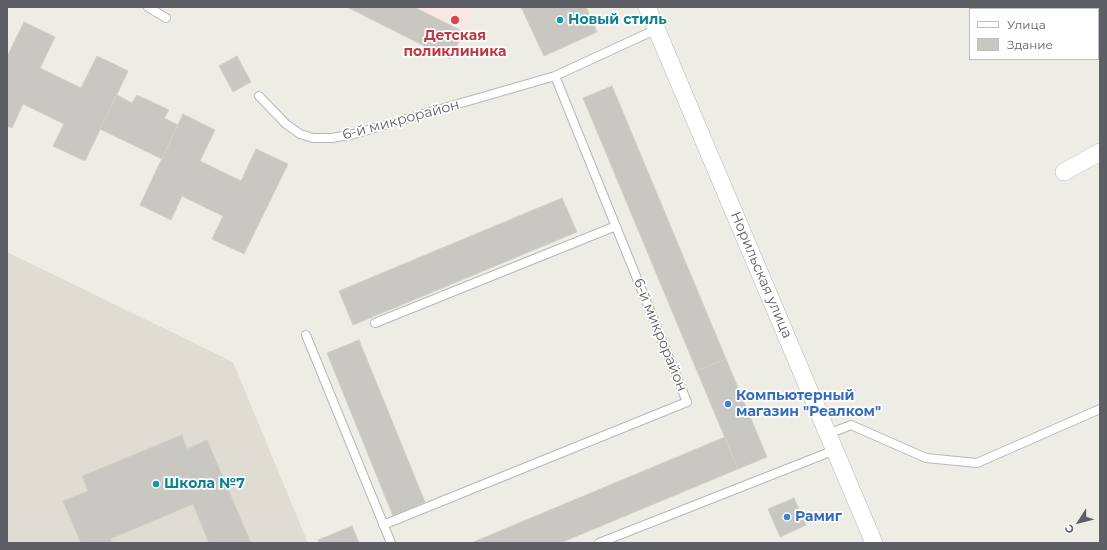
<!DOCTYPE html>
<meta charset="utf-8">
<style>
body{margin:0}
#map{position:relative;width:1107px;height:550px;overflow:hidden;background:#eeede5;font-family:Montserrat,sans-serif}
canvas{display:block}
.frame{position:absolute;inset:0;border:8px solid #5d5f64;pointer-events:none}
.legend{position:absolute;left:969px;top:8px;width:130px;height:52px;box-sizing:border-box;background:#fff;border:1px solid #bebfc1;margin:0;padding:5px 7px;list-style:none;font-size:12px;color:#5d5f64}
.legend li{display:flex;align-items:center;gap:8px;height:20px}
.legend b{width:20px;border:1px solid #bebfc1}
.north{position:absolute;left:1059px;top:502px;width:40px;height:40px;-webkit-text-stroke:3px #fff;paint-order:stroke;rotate:234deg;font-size:11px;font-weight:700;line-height:16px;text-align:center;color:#5d5f64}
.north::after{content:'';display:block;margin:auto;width:14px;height:18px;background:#5d5f64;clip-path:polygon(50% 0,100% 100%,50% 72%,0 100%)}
</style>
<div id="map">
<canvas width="1107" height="550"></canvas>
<div class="frame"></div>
<ul class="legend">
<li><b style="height:5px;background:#fff"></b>Улица</li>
<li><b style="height:11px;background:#c9c7c2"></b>Здание</li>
</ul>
<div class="north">С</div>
</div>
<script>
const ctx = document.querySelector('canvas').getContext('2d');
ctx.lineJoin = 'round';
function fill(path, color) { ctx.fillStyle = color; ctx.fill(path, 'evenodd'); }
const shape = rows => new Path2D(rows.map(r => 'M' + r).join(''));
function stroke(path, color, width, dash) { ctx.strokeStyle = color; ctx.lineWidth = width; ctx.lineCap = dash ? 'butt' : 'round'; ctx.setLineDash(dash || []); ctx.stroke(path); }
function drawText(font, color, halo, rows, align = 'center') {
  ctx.font = font + ' Montserrat,sans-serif'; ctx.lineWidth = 3.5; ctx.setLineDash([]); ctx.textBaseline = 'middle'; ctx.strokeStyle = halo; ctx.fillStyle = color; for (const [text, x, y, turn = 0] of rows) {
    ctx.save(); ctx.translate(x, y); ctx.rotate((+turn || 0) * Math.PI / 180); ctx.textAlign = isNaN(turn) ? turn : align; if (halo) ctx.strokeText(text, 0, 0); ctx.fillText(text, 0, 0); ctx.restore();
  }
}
const education = shape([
 [7,252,233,362,308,543,7,543]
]);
const medical = shape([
 [414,7,476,7,464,32]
]);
const building = shape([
 [347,7,414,7,464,32,450,59,347,7],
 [521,7,586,7,597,32,544,56,521,7],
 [24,22,55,37,40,68,81,88,97,56,128,71,85,161,53,146,64,124,23,104,12,128,7,126,7,57,24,22],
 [237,56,251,82,233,92,219,66,237,56],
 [612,86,726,359,697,371,583,98,612,86],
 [117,95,132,103,137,95,169,110,164,118,178,125,162,159,100,129,117,95],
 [183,114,215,130,200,161,241,181,256,149,288,164,244,254,212,239,223,216,182,196,171,220,140,205,183,114],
 [562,198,577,232,353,325,339,291,562,198],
 [359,340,425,502,393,516,327,353,359,340],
 [726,359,767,457,738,469,697,371,726,359],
 [182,435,187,449,207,440,251,543,209,543,193,504,110,539,112,543,81,543,63,501,88,491,82,476,182,435],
 [725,437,738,469,560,543,471,543,725,437],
 [794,498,806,525,780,537,768,509,794,498],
 [352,526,359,543,320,543,318,540,352,526]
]);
const lane = shape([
 [148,7,166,18],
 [259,96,286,124,300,134,313,138,332,138,354,134,555,76],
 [375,323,616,226],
 [306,335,391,543],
 [828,434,851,425,926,458,977,463,1100,409],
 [383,525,687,402,555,76,657,29],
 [599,543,835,450]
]);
const street = shape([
 [647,7,874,543],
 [1064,172,1100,152]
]);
const markers = [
 [455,20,5,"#e0444e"],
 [560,20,4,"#0f9aa8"],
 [728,404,4,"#3f7fe0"],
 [156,484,4,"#0f9aa8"],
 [787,517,4,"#3f7fe0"]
];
const cultureNames = [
 ["Новый стиль",568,20],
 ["Школа №7",164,484]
];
const healthNames = [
 ["Детская",455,36],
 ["поликлиника",455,52]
];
const streetNames = [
 ["6-й микрорайон",401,120,-15],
 ["Норильская улица",761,275,67],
 ["6-й микрорайон",660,335,68]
];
const shopNames = [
 ["Компьютерный",736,396],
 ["магазин \"Реалком\"",736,412],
 ["Рамиг",795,517]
];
fill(education, '#dedcd3');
fill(medical, '#f9e7e3');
fill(building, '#c9c7c2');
stroke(building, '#d2cfc4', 1);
stroke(lane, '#b5b7bb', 10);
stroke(street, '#b5b7bb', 18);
stroke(lane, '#fff', 8);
stroke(street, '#fff', 17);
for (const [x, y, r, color] of markers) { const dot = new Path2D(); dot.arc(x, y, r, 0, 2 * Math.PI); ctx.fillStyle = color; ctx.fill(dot); stroke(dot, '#fff', 1.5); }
drawText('bold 14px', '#0d838f', '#fff', cultureNames, 'left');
drawText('bold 14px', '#be3a42', '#fff', healthNames);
drawText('14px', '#5d5f64', '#fff', streetNames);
drawText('bold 14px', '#366cbe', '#fff', shopNames, 'left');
</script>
